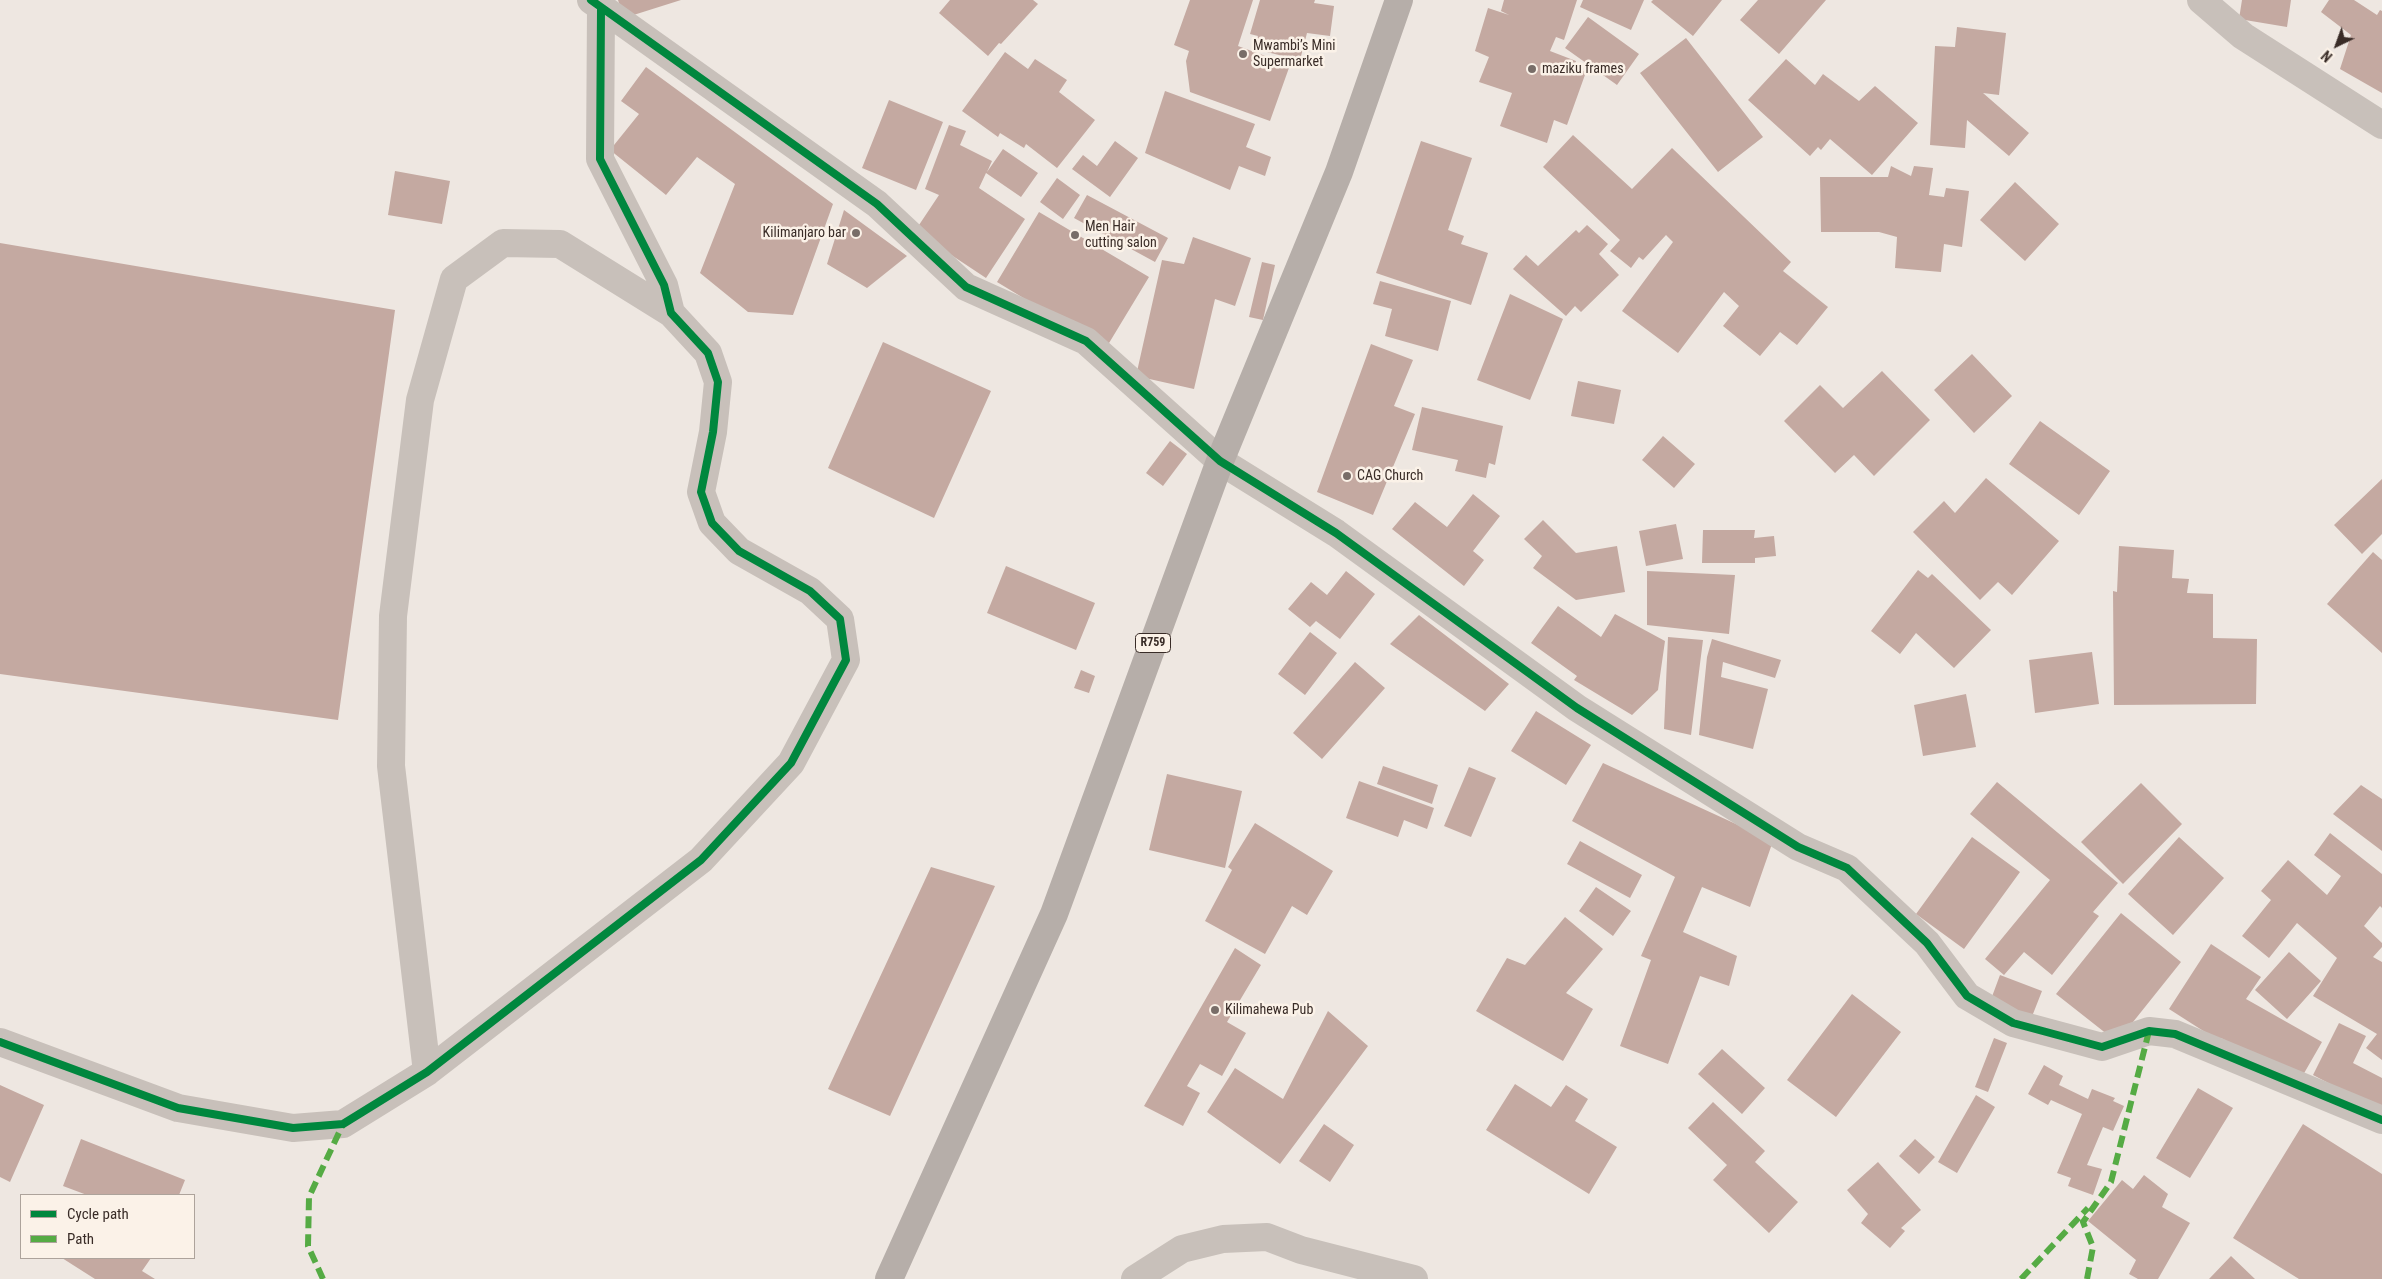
<!DOCTYPE html>
<meta charset="utf-8">
<style>
body{margin:0}
#map{position:relative;width:2382px;height:1279px;overflow:hidden;background:#eee7e1;font-family:"Roboto Condensed",sans-serif}
canvas{display:block}
.legend{position:absolute;left:20px;top:1194px;width:175px;height:65px;box-sizing:border-box;background:#fbf2e8;border:1px solid #ada39b;margin:0;padding:6px 9px;list-style:none;font-size:15px;color:#392c27}
.legend li{display:flex;align-items:center;gap:10px;height:25px}
.legend b{width:25px;border:1px solid #ada39b}
.north{position:absolute;left:2312px;top:20px;width:50px;height:50px;-webkit-text-stroke:4px #fbf2e8;paint-order:stroke;rotate:222deg;font-size:14px;font-weight:700;line-height:20px;text-align:center;color:#392c27}
.north::after{content:'';display:block;margin:auto;width:18px;height:22px;background:#392c27;clip-path:polygon(50% 0,100% 100%,50% 72%,0 100%)}
</style>
<div id="map">
<canvas width="2382" height="1279"></canvas>
<ul class="legend">
<li><b style="height:6px;background:#00873e"></b>Cycle path</li>
<li><b style="height:6px;background:#55ab44"></b>Path</li>
</ul>
<div class="north">N</div>
</div>
<script>
const ctx = document.querySelector('canvas').getContext('2d');
ctx.lineJoin = 'round';
function fill(path, color) { ctx.fillStyle = color; ctx.fill(path, 'evenodd'); }
const shape = rows => new Path2D(rows.map(r => 'M' + r).join(''));
function stroke(path, color, width, dash) { ctx.strokeStyle = color; ctx.lineWidth = width; ctx.lineCap = dash ? 'butt' : 'round'; ctx.setLineDash(dash || []); ctx.stroke(path); }
function drawText(font, color, halo, rows, align = 'center') {
  ctx.font = font + ' "Roboto Condensed",sans-serif'; ctx.lineWidth = 5; ctx.setLineDash([]); ctx.textBaseline = 'middle'; ctx.strokeStyle = halo; ctx.fillStyle = color; for (const [text, x, y, turn = 0] of rows) {
    ctx.save(); ctx.translate(x, y); ctx.rotate((+turn || 0) * Math.PI / 180); ctx.textAlign = isNaN(turn) ? turn : align; if (halo) ctx.strokeText(text, 0, 0); ctx.fillText(text, 0, 0); ctx.restore();
  }
}
const building = shape([
 [618,0,681,0,624,18],
 [950,0,1033,0,1038,4,1001,44,999,43,988,56,939,13],
 [1190,0,1253,0,1238,46,1290,65,1270,121,1190,92,1186,61,1189,51,1174,45],
 [1260,0,1315,0,1314,3,1334,6,1330,36,1307,33,1300,60,1254,49,1258,36,1250,34],
 [1504,0,1577,0,1564,40,1556,37,1550,51,1576,61,1574,67,1586,72,1567,125,1554,120,1547,143,1500,126,1512,93,1479,82,1489,57,1475,51,1488,8,1509,15,1501,11],
 [1583,0,1644,0,1631,30,1580,7],
 [1653,0,1722,0,1693,36,1651,2],
 [1758,0,1826,0,1779,54,1740,20],
 [2242,0,2291,0,2287,27,2239,19],
 [2329,0,2354,0,2377,15,2380,10,2382,11,2382,93,2340,69,2351,35,2321,12],
 [1588,17,1639,54,1617,85,1565,48],
 [1957,27,2006,33,1999,95,1983,93,2029,133,2009,156,1967,120,1965,148,1930,145,1935,46,1955,47],
 [1686,38,1763,137,1718,172,1640,73],
 [1005,52,1028,69,1035,59,1067,80,1059,92,1095,120,1057,168,1026,144,1024,148,1000,133,998,137,962,111],
 [1786,59,1815,85,1823,74,1859,101,1875,86,1918,123,1872,175,1830,139,1821,150,1818,147,1810,156,1748,100],
 [646,67,833,204,793,315,748,312,700,273,735,184,697,157,666,195,610,150,639,114,621,101],
 [1165,91,1255,124,1246,147,1271,157,1265,176,1239,166,1230,190,1145,153],
 [889,100,943,122,916,190,862,168],
 [949,125,966,131,960,145,992,161,987,172,1003,149,1038,173,1021,197,986,173,979,188,1025,219,986,278,915,231,939,195,925,189],
 [1573,135,1632,189,1672,148,1791,262,1783,271,1828,307,1797,345,1780,332,1760,356,1723,326,1739,306,1724,292,1678,353,1622,311,1673,242,1666,235,1643,260,1639,257,1631,268,1610,251,1620,240,1543,167],
 [1115,141,1138,158,1110,197,1072,169,1083,155,1097,166],
 [1421,141,1472,158,1448,230,1464,236,1461,244,1488,253,1471,305,1376,273],
 [1891,166,1911,176,1914,166,1933,168,1929,195,1944,197,1946,188,1969,191,1962,247,1944,244,1941,272,1895,268,1897,237,1879,232,1821,232,1820,177,1888,177],
 [395,171,450,181,442,224,388,215],
 [1057,178,1080,195,1063,219,1040,202],
 [2015,182,2059,224,2025,261,1980,220],
 [1087,195,1168,238,1155,262,1074,218],
 [844,210,907,256,867,288,827,264],
 [1039,212,1149,277,1106,348,997,282],
 [1587,225,1608,244,1599,254,1619,275,1581,312,1575,306,1566,316,1513,269,1526,255,1538,266,1576,230,1579,233],
 [1193,237,1251,258,1235,306,1215,299,1194,389,1136,376,1162,260,1184,264],
 [0,243,395,310,338,720,0,674],
 [1262,262,1275,265,1263,320,1249,317],
 [1380,281,1451,301,1438,351,1385,336,1392,309,1373,304],
 [1510,294,1563,319,1530,400,1477,380],
 [883,342,991,391,934,518,828,468],
 [1371,344,1413,360,1394,406,1415,414,1373,515,1317,492],
 [1972,354,2012,396,1974,433,1934,390],
 [1882,371,1930,420,1874,476,1854,455,1835,473,1784,421,1820,385,1843,408],
 [1578,381,1621,390,1614,424,1571,416],
 [1422,407,1503,426,1495,465,1489,463,1486,478,1455,471,1458,460,1412,450],
 [2040,421,2110,471,2079,515,2009,464],
 [1663,436,1695,464,1674,488,1642,460],
 [1170,441,1187,454,1163,486,1146,473],
 [1986,478,2059,541,2012,595,1998,582,1980,600,1913,532,1944,501,1955,513],
 [2382,479,2382,534,2362,554,2334,525],
 [1473,494,1500,516,1473,551,1484,560,1464,586,1392,529,1415,502,1447,527],
 [1543,520,1576,553,1617,546,1625,592,1576,600,1533,568,1542,556,1524,539],
 [1676,524,1683,559,1646,566,1639,531],
 [1703,530,1755,530,1754,538,1774,536,1776,556,1755,558,1755,563,1702,563],
 [2119,546,2174,550,2172,578,2189,579,2187,593,2213,594,2213,638,2257,639,2256,704,2114,705,2113,591,2117,592],
 [2373,552,2382,560,2382,653,2327,604],
 [1006,566,1095,603,1076,650,987,613],
 [1918,570,1928,578,1932,574,1991,630,1954,668,1916,633,1900,654,1871,631],
 [1346,571,1375,594,1340,639,1316,621,1310,627,1288,609,1311,582,1327,595],
 [1647,571,1735,575,1729,634,1647,625],
 [1558,606,1601,637,1615,614,1665,641,1658,690,1632,715,1574,680,1577,676,1531,643],
 [1419,615,1509,684,1485,711,1390,644],
 [1310,632,1337,653,1305,695,1278,674],
 [1668,637,1703,640,1691,735,1664,729],
 [1712,639,1781,660,1775,678,1723,662,1721,677,1768,689,1753,749,1699,735,1707,657],
 [2092,652,2099,704,2035,713,2029,660],
 [1355,662,1385,688,1322,759,1293,733],
 [1081,670,1095,676,1089,693,1074,688],
 [1966,694,1976,747,1923,756,1914,705],
 [1536,711,1591,745,1566,785,1511,751],
 [1603,763,1773,841,1750,907,1702,887,1683,932,1737,956,1729,986,1700,976,1668,1064,1620,1046,1651,960,1641,956,1675,877,1572,821],
 [1383,766,1438,785,1432,804,1377,784],
 [1469,767,1496,778,1471,837,1444,826],
 [1167,774,1242,791,1225,868,1149,850],
 [1359,781,1434,808,1427,829,1404,820,1398,837,1346,818],
 [1997,782,2118,883,2093,912,2099,916,2052,975,2024,952,2004,975,1985,959,2050,880,1970,814],
 [2141,783,2182,824,2123,884,2081,842],
 [2361,785,2382,799,2382,851,2333,814],
 [1255,823,1333,871,1307,915,1292,906,1265,954,1205,921,1232,870,1228,867],
 [2330,833,2382,874,2382,908,2380,906,2364,926,2382,943,2382,947,2373,957,2382,962,2382,1060,2366,1048,2377,1034,2313,996,2337,958,2297,923,2269,958,2242,936,2271,900,2261,891,2288,860,2327,895,2341,876,2314,855],
 [1972,837,2020,872,1964,949,1916,914],
 [2179,837,2224,878,2173,935,2128,894],
 [1580,841,1642,875,1630,898,1567,864],
 [931,867,995,886,890,1116,828,1089],
 [1596,887,1631,911,1613,936,1579,911],
 [2121,913,2181,962,2117,1042,2056,994],
 [1565,917,1603,949,1566,993,1593,1009,1563,1061,1476,1011,1507,958,1525,965],
 [2211,944,2261,977,2246,999,2322,1042,2299,1082,2221,1038,2219,1041,2169,1009],
 [1235,948,1261,965,1227,1022,1246,1033,1222,1076,1200,1064,1187,1086,1200,1093,1183,1126,1144,1106],
 [2289,952,2321,981,2287,1019,2255,990],
 [2000,975,2042,991,2031,1019,1990,1002],
 [1852,994,1901,1032,1836,1117,1787,1080],
 [1328,1011,1368,1046,1280,1164,1207,1112,1235,1068,1283,1099],
 [2339,1023,2366,1036,2353,1063,2382,1078,2382,1111,2313,1075],
 [1994,1038,2007,1043,1988,1092,1975,1087],
 [1722,1049,1765,1088,1742,1114,1698,1074],
 [2044,1065,2063,1076,2059,1085,2088,1099,2092,1089,2115,1098,2113,1101,2124,1106,2113,1131,2103,1127,2087,1165,2102,1169,2093,1195,2068,1186,2071,1178,2057,1173,2082,1114,2051,1100,2048,1105,2028,1094],
 [1515,1084,1551,1107,1566,1085,1588,1099,1575,1121,1617,1147,1589,1194,1486,1130],
 [0,1085,44,1105,10,1182,0,1177],
 [2198,1088,2233,1108,2190,1178,2156,1158],
 [1976,1095,1995,1107,1957,1173,1938,1162],
 [1713,1102,1765,1151,1755,1162,1798,1202,1769,1233,1713,1180,1727,1165,1688,1128],
 [1324,1124,1354,1145,1330,1182,1299,1161],
 [2303,1124,2382,1174,2382,1279,2299,1279,2233,1238],
 [81,1139,185,1180,179,1195,87,1195,63,1186],
 [1915,1139,1935,1157,1919,1174,1899,1156],
 [1878,1162,1921,1210,1901,1228,1905,1231,1890,1248,1861,1223,1868,1214,1847,1190],
 [2144,1175,2168,1194,2162,1207,2190,1223,2158,1279,2138,1279,2129,1274,2136,1260,2088,1221,2122,1180,2133,1189],
 [2231,1256,2255,1279,2209,1279],
 [62,1258,151,1258,142,1271,155,1279,95,1279]
]);
const minor = shape([
 [591,0,877,204,966,287,1086,341,1220,461,1336,533,1577,708,1798,847,1847,868,1927,943,1967,996,2013,1023,2102,1047,2149,1031,2175,1034,2382,1120],
 [2201,0,2243,36,2382,125],
 [0,1042,178,1108,293,1128,343,1124,427,1072,701,860,791,763,846,660,840,619,810,591,739,551,712,523,701,492,713,432,718,382,708,353,671,313,664,285,600,159,601,9],
 [427,1072,391,766,393,616,420,400,454,279,503,243,560,244,671,313],
 [1135,1279,1182,1249,1223,1239,1267,1237,1301,1250,1414,1279]
]);
const major = shape([
 [889,1279,1054,914,1220,461,1339,172,1399,0]
]);
const quiet = shape([
 [323,1279,308,1246,309,1197,343,1124],
 [2021,1279,2088,1208],
 [2087,1279,2093,1247,2083,1222,2111,1182,2149,1031]
]);
const cycleway = shape([
 [591,0,877,204,966,287,1086,341,1220,461,1336,533,1577,708,1798,847,1847,868,1927,943,1967,996,2013,1023,2102,1047,2149,1031,2175,1034,2382,1120],
 [0,1042,178,1108,293,1128,343,1124,427,1072,701,860,791,763,846,660,840,619,810,591,739,551,712,523,701,492,713,432,718,382,708,353,671,313,664,285,600,159,601,9]
]);
const markers = [
 [1243,54,5,"#786d68"],
 [1532,69,5,"#786d68"],
 [856,233,5,"#786d68"],
 [1075,235,5,"#786d68"],
 [1347,476,5,"#786d68"],
 [1215,1010,5,"#786d68"]
];
const shields = [
 [1153,643,35]
];
const shieldNames = [
 ["R759",1153,643]
];
const poiNames = [
 ["Mwambi’s Mini",1253,46],
 ["Supermarket",1253,62],
 ["maziku frames",1542,69],
 ["Men Hair",1085,227],
 ["cutting salon",1085,243],
 ["Kilimanjaro bar",846,233,"right"],
 ["CAG Church",1357,476],
 ["Kilimahewa Pub",1225,1010]
];
fill(building, '#c4a9a1');
stroke(minor, '#c8c0ba', 28);
stroke(major, '#b6aea9', 28);
stroke(quiet, '#55ab44', 6, [12, 6]);
stroke(cycleway, '#00873e', 8);
for (const [x, y, r, color] of markers) { const dot = new Path2D(); dot.arc(x, y, r, 0, 2 * Math.PI); ctx.fillStyle = color; ctx.fill(dot); stroke(dot, '#fbf2e8', 2); }
for (const [x, y, w] of shields) { const box = new Path2D(); box.roundRect(x - w / 2, y - 9.5, w, 19, 4); ctx.fillStyle = '#fbf2e8'; ctx.fill(box); stroke(box, '#392c27', 1); }
drawText('bold 12px', '#392c27', null, shieldNames);
drawText('14px', '#392c27', '#fbf2e8', poiNames, 'left');
</script>
